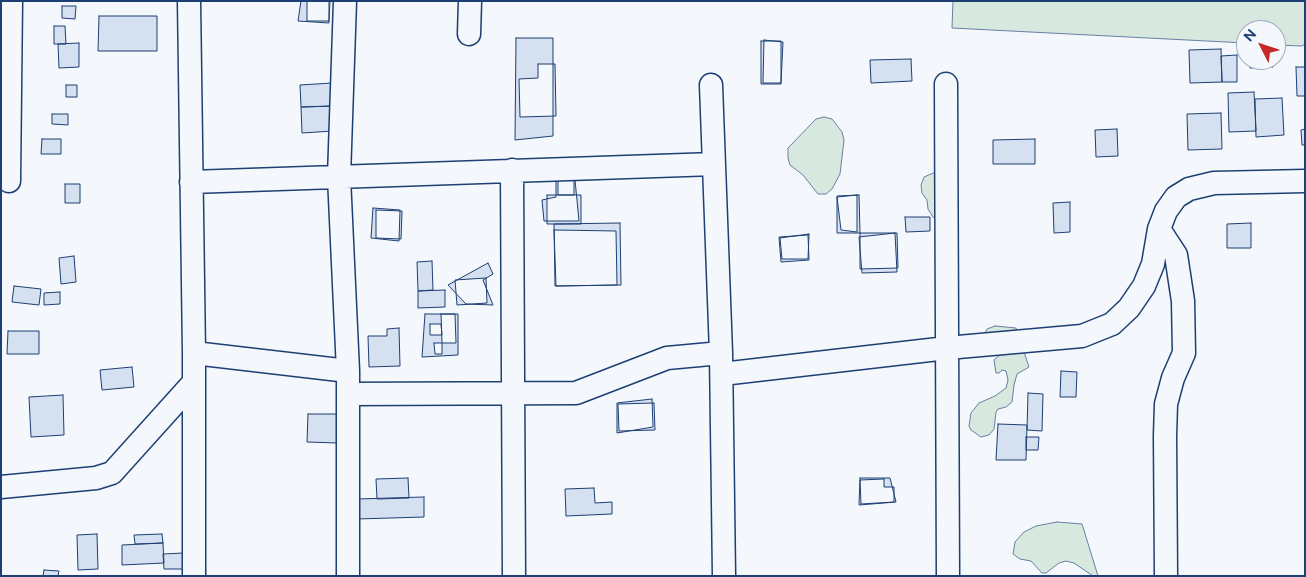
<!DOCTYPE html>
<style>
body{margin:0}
#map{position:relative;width:1306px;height:577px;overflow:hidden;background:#f4f7fb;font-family:Figtree,sans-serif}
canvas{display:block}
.frame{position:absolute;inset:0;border:2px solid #1d3f73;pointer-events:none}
.north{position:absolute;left:1236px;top:20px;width:50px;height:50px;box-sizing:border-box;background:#f4f7fb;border:1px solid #9eadc5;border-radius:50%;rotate:311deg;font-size:14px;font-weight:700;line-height:20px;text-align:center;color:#1d3f73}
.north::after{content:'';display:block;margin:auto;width:18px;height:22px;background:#c62828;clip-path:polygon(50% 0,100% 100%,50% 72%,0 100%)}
</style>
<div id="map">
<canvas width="1306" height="577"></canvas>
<div class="frame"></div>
<div class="north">N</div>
</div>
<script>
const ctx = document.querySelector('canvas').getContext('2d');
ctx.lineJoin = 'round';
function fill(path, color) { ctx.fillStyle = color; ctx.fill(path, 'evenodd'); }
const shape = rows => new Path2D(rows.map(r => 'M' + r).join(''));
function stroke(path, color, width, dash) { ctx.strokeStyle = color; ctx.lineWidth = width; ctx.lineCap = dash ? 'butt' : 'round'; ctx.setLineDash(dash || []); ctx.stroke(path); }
const green = shape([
 [953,1,1305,1,1305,44,1302,46,1276,45,1276,30,1246,30,1246,43,952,28,953,1],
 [824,117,832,119,842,132,844,140,840,174,832,189,826,194,818,194,803,175,790,165,788,158,788,148,816,119,824,117],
 [938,171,940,221,933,217,928,209,927,200,922,193,921,185,924,177,938,171],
 [995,326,1016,328,1029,367,1017,374,1014,385,1012,402,1006,407,998,409,996,412,994,429,989,435,981,437,971,430,969,426,971,413,979,403,995,396,1006,388,1008,380,1006,371,1002,370,999,373,996,373,994,360,1000,355,985,333,987,329,995,326],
 [1057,522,1082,524,1098,576,1093,576,1074,563,1066,561,1059,563,1046,573,1042,573,1031,561,1020,559,1013,554,1015,542,1024,532,1036,526,1057,522]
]);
const building = shape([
 [301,1,329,1,329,23,298,21,301,1],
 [307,1,330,1,329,21,307,21,307,1],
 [62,6,76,6,75,19,62,18,62,6],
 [99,16,157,16,157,51,98,51,99,16],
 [54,26,65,26,66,44,54,44,54,26],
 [516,38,553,38,553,136,515,140,516,38],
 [764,40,783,42,781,83,763,83,764,40],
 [761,41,781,41,781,84,761,84,761,41],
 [79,43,79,67,59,68,58,44,79,43],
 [1221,49,1222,82,1190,83,1189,50,1221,49],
 [1237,55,1237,82,1222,82,1221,56,1237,55],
 [911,59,912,81,871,83,870,60,911,59],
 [1249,60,1273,60,1273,67,1250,68,1249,60],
 [538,64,555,64,556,116,520,117,519,79,538,78,538,64],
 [1296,67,1305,67,1305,96,1297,96,1296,67],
 [332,83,333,106,301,107,300,85,332,83],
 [66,85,77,85,77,97,66,97,66,85],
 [1254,92,1256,131,1229,132,1228,93,1254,92],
 [1282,98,1284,135,1256,137,1255,99,1282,98],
 [333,106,333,131,302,133,301,107,333,106],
 [1221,113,1222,149,1188,150,1187,114,1221,113],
 [52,114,68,114,68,125,52,124,52,114],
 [1117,129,1118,156,1096,157,1095,130,1117,129],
 [1305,129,1305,145,1302,145,1301,130,1305,129],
 [42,139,61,139,61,154,41,154,42,139],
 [1035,139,1035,164,993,164,993,140,1035,139],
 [556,179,575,180,579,221,544,221,542,200,556,197,556,179],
 [558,180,574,180,574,195,558,195,558,180],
 [65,184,80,184,80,203,65,203,65,184],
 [547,195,581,195,581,224,547,224,547,195],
 [857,195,857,232,841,230,837,197,857,195],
 [859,195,860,233,837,233,837,196,859,195],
 [1070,202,1070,232,1054,233,1053,203,1070,202],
 [373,208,400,210,399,241,371,238,373,208],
 [376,210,402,211,401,239,376,238,376,210],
 [905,217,930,217,930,231,906,232,905,217],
 [620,223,621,285,555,286,554,224,620,223],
 [1251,223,1251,248,1227,248,1227,224,1251,223],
 [554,230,616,231,617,285,556,286,554,230],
 [860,233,897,233,898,268,860,269,860,233],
 [895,233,897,272,862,273,859,237,895,233],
 [809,234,808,259,782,259,780,238,809,234],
 [808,235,809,260,781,262,779,237,808,235],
 [74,256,76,282,61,284,59,258,74,256],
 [432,261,433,290,418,291,417,262,432,261],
 [488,263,493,274,483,280,493,305,466,304,448,285,488,263],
 [486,278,487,303,457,305,455,280,486,278],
 [14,286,41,289,39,305,12,302,14,286],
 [445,290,445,307,418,308,418,291,445,290],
 [60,292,60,304,44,305,44,293,60,292],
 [425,314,458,314,458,355,422,357,425,314],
 [441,314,455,314,456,343,442,343,441,314],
 [430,324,441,324,442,335,430,335,430,324],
 [399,328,400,366,369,367,368,336,387,336,387,329,399,328],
 [8,331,39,331,39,354,7,354,8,331],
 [434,343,442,343,442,354,435,354,434,343],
 [132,367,134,387,102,390,100,370,132,367],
 [1061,371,1077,372,1076,397,1060,397,1061,371],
 [1028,393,1043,394,1042,431,1027,430,1028,393],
 [63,395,64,435,31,437,29,397,63,395],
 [652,399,653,427,617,433,617,403,652,399],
 [654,403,655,430,619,431,618,404,654,403],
 [308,414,338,414,337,443,307,442,308,414],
 [998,424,1027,425,1026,460,996,460,998,424],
 [1026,437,1039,437,1038,450,1026,450,1026,437],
 [408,478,409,498,377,499,376,479,408,478],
 [860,478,890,478,896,502,859,505,860,478],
 [884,479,884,487,894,487,894,502,861,504,860,480,884,479],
 [594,488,595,503,612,502,612,514,566,516,565,489,594,488],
 [424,497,424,517,357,519,357,499,424,497],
 [97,534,98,569,78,570,77,535,97,534],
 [162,534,163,543,135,544,134,535,162,534],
 [163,543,164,563,122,565,122,545,163,543],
 [184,553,185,569,164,569,163,554,184,553],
 [44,570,59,571,58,576,43,576,44,570]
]);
const minor = shape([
 [189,1,194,353,194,576],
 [345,1,339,177,348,371,348,576],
 [469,34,470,1],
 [946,84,948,576],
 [711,85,721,353,724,576],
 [512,170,514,576],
 [9,181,11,1],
 [191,182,714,164],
 [1159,229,1176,255,1183,301,1184,353,1173,378,1166,404,1165,436,1166,576],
 [194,353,348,371],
 [722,374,947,348,1082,336,1112,324,1129,308,1144,286,1153,264,1159,229,1166,211,1176,197,1189,189,1214,183,1305,181],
 [348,394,576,393,667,358,721,353],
 [1,487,96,478,112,473,193,383]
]);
fill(green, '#d7e8df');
stroke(green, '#687fa3', 1);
fill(building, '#d5e0f0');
stroke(building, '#1d3f73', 1);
stroke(minor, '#1d3f73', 25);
stroke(minor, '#f4f7fb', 22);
</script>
